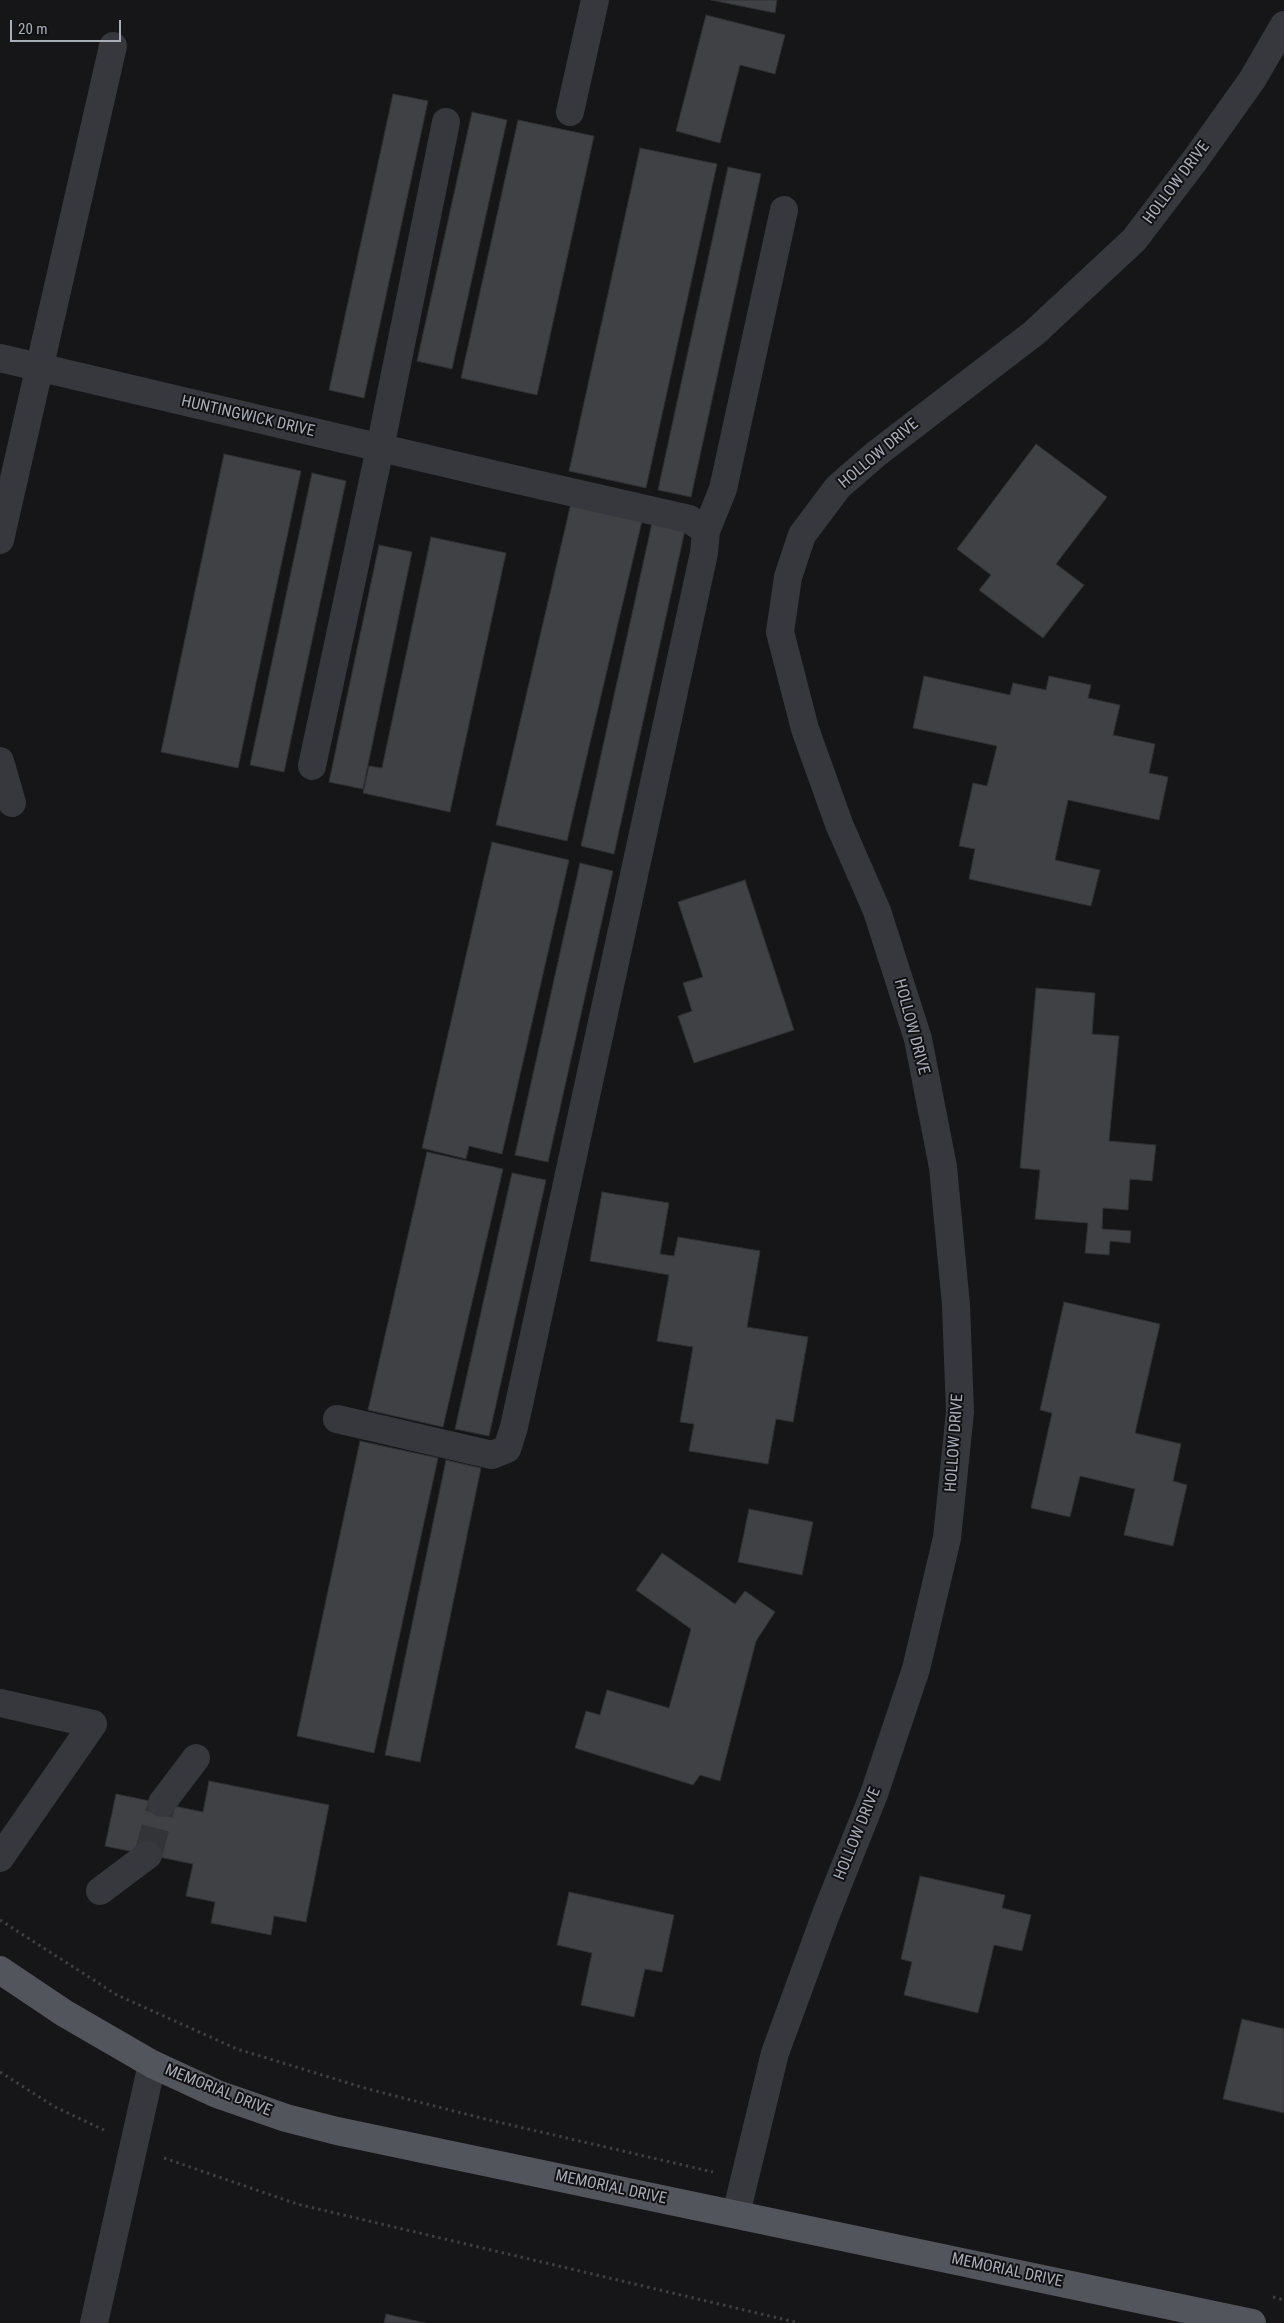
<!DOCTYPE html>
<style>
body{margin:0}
#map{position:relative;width:1284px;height:2323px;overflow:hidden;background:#161618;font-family:"Roboto Condensed",sans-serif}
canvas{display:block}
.scale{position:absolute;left:10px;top:20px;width:111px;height:22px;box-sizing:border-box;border:2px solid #a8adb8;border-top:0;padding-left:6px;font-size:15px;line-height:18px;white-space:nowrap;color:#a8adb8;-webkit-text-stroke:4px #111113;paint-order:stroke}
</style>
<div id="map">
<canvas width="1284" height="2323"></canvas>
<div class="scale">20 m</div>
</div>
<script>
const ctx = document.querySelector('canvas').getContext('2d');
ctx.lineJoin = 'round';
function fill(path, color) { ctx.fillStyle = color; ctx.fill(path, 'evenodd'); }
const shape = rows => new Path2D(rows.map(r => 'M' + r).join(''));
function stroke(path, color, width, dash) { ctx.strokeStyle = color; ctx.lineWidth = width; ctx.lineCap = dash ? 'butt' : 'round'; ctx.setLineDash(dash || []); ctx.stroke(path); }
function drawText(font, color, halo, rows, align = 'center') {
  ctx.font = font + ' "Roboto Condensed",sans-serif'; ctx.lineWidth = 4; ctx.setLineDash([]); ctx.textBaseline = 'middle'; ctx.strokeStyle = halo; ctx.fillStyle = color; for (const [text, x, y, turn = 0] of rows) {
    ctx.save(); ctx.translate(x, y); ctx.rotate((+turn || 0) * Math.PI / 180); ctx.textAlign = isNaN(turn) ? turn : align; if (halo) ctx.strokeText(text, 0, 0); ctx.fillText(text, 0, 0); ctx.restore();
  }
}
const building = shape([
 [711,0,777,0,775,13,711,0],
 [706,15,785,35,775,74,740,65,720,143,676,131,706,15],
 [393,94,428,101,364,398,329,390,393,94],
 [472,112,507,120,452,369,417,361,472,112],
 [518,120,594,136,537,395,461,378,518,120],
 [640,148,717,164,646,488,569,471,640,148],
 [728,167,761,174,691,497,658,490,728,167],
 [1036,444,1107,497,1056,564,1084,585,1043,638,979,590,991,575,957,549,1036,444],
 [224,454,301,471,238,768,161,752,224,454],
 [312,473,346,481,284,772,250,765,312,473],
 [571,503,642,521,567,841,496,825,571,503],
 [652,523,685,530,614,854,581,846,652,523],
 [431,537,506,553,450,812,363,793,369,766,382,768,431,537],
 [379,545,412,552,363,789,329,782,379,545],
 [924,676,1010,695,1013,683,1046,690,1049,676,1091,685,1088,698,1120,705,1113,735,1155,744,1149,773,1168,777,1159,820,1068,800,1055,860,1100,870,1091,906,969,879,975,849,959,846,973,783,987,786,997,746,913,728,924,676],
 [492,842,569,860,502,1154,469,1146,466,1159,422,1148,492,842],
 [580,863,613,871,548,1162,515,1155,580,863],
 [745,880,794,1030,694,1063,678,1016,692,1011,683,983,703,977,678,902,745,880],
 [1036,988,1095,993,1092,1034,1119,1036,1109,1141,1156,1145,1152,1181,1130,1179,1128,1210,1103,1208,1102,1229,1131,1231,1130,1243,1110,1241,1109,1255,1085,1253,1088,1223,1035,1219,1040,1170,1020,1168,1036,988],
 [427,1152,503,1169,443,1427,368,1410,427,1152],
 [512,1173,546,1180,489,1436,455,1429,512,1173],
 [602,1192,669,1203,660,1254,674,1256,678,1237,760,1251,747,1327,808,1337,793,1422,776,1419,768,1464,689,1451,694,1424,680,1422,693,1347,657,1341,669,1275,590,1261,602,1192],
 [1064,1302,1160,1324,1135,1433,1181,1444,1173,1481,1187,1485,1173,1546,1124,1535,1135,1489,1080,1476,1070,1517,1031,1508,1052,1413,1040,1410,1064,1302],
 [360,1441,438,1458,374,1753,297,1736,360,1441],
 [446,1460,481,1468,420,1762,385,1755,446,1460],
 [749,1509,813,1522,802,1575,738,1562,749,1509],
 [662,1553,735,1604,745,1591,775,1612,756,1641,720,1781,700,1775,693,1785,575,1748,586,1711,600,1715,607,1690,669,1708,691,1629,636,1590,662,1553],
 [209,1781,329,1805,306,1922,274,1916,271,1935,211,1923,215,1902,186,1896,193,1864,105,1846,116,1794,203,1812,209,1781],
 [920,1876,1005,1895,1002,1908,1031,1915,1022,1951,994,1945,978,2013,904,1995,912,1962,901,1959,920,1876],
 [569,1892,674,1915,662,1972,645,1969,634,2017,581,2005,592,1953,557,1945,569,1892],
 [1242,2019,1284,2029,1284,2113,1223,2099,1242,2019],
 [386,2314,425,2323,384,2323,386,2314]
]);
const minorTunnel = shape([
 [148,1855,162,1803]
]);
const path = shape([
 [0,1920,117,1995,237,2049,368,2089,485,2119,713,2172],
 [0,2072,55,2107,104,2130],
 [164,2158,297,2204,799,2323],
 [1273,2297,1284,2300]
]);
const minor = shape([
 [570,112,595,0],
 [0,358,496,475,689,519,706,531,704,553,514,1427,507,1449,492,1455,337,1419],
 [706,531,723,489,784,210],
 [0,540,113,46],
 [0,761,12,803],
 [312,766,380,448,446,122],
 [0,1703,93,1724,0,1858],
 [162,1803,196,1758],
 [100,1891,148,1855],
 [736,2214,775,2053,826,1914,874,1794,916,1669,947,1538,960,1412,956,1305,943,1167,918,1039,877,911,839,824,805,729,780,632,788,577,802,535,838,487,876,454,1034,333,1134,240,1195,160,1252,80,1284,25],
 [94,2323,152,2064]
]);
const major = shape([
 [0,1970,64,2013,152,2064,217,2094,286,2118,337,2131,1252,2323]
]);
const streetNames = [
 ["HOLLOW DRIVE",1177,183,-53],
 ["HUNTINGWICK DRIVE",248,417,13],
 ["HOLLOW DRIVE",879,454,-40],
 ["HOLLOW DRIVE",911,1027,75],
 ["HOLLOW DRIVE",955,1443,-86],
 ["HOLLOW DRIVE",858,1834,-68],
 ["MEMORIAL DRIVE",218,2091,22],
 ["MEMORIAL DRIVE",611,2188,12],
 ["MEMORIAL DRIVE",1007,2271,12]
];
fill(building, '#404145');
stroke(building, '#303034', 1);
stroke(minorTunnel, '#333438', 28, [28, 14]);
stroke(path, '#3d3f44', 3, [2.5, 4]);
stroke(minor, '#37383d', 28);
stroke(major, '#53555c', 28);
drawText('16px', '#a8adb8', '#111113', streetNames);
</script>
